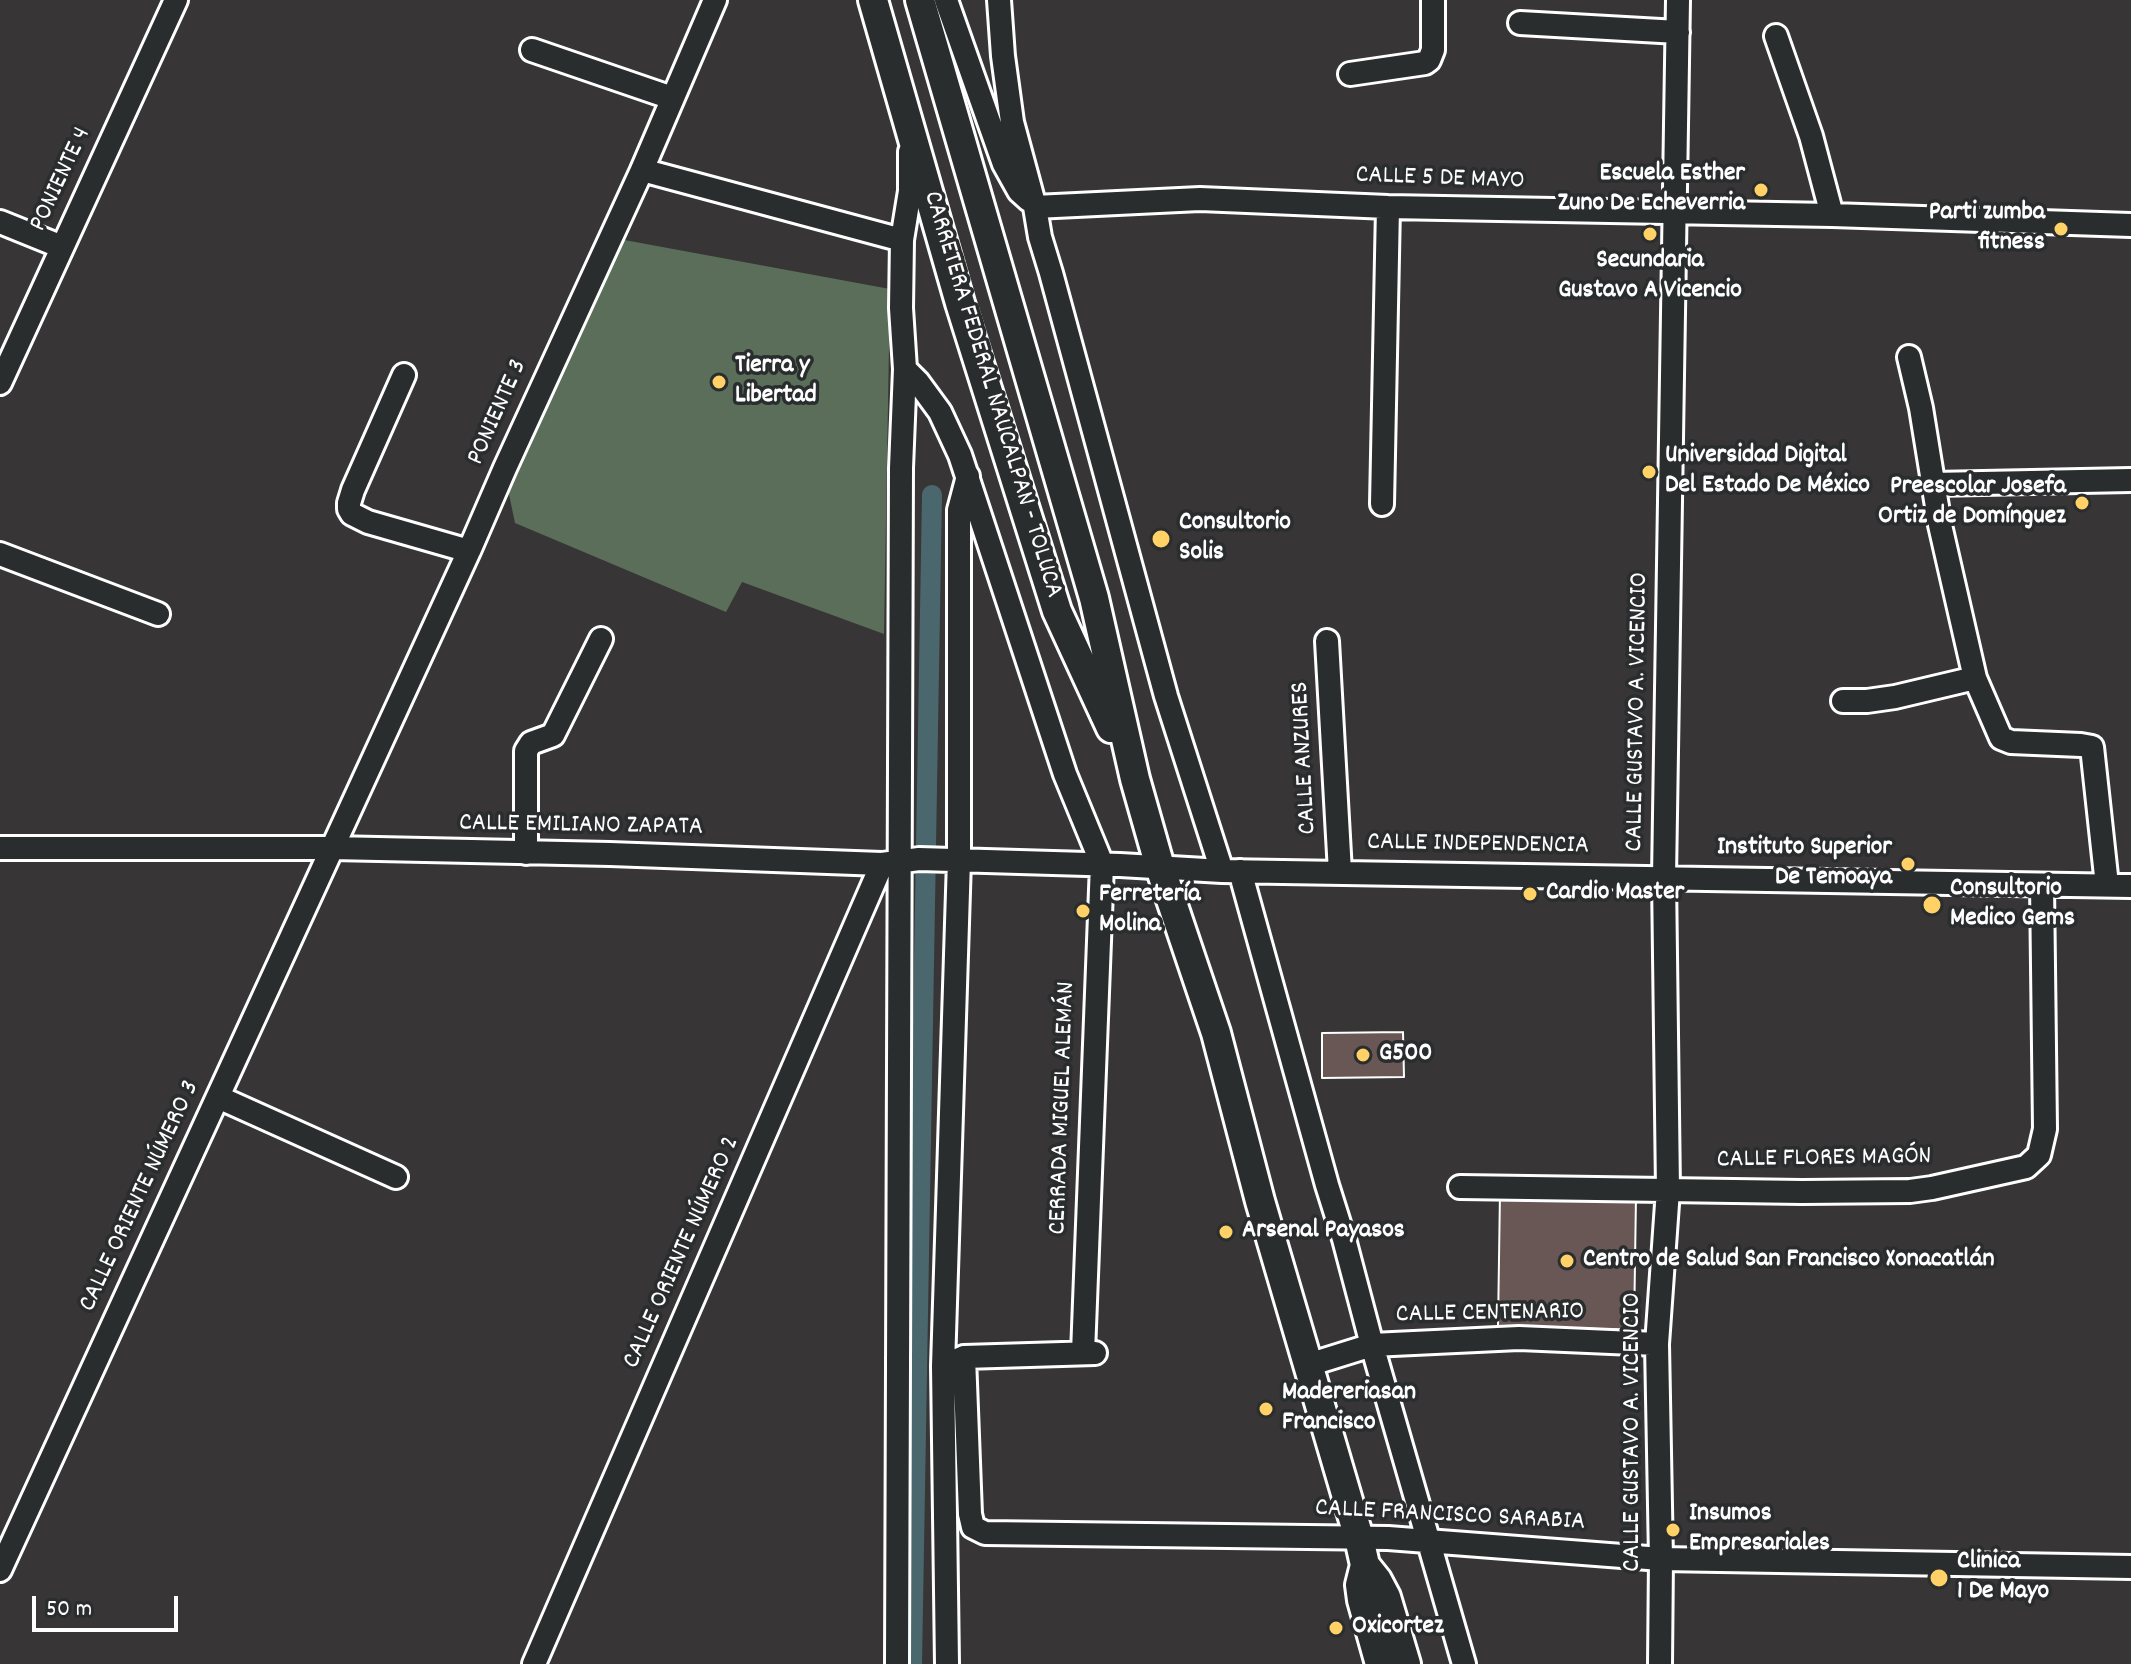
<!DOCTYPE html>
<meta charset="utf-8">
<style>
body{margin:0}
#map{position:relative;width:2131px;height:1664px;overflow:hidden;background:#373536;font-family:Dekko,sans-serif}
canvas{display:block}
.scale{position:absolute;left:32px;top:1596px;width:146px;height:36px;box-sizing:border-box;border:4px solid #fff;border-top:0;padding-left:10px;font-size:24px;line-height:28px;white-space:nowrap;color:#fff;-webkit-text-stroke:6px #2a2d2e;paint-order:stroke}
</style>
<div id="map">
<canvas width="2131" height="1664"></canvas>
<div class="scale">50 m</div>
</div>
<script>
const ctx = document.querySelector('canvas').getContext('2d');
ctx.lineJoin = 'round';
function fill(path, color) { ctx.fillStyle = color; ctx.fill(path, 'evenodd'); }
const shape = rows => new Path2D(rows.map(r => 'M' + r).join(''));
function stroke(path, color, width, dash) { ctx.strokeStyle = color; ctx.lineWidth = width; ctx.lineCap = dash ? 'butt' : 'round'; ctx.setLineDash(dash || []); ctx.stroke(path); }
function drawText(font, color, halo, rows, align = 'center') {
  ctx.font = font + ' Dekko,sans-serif'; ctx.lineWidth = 7; ctx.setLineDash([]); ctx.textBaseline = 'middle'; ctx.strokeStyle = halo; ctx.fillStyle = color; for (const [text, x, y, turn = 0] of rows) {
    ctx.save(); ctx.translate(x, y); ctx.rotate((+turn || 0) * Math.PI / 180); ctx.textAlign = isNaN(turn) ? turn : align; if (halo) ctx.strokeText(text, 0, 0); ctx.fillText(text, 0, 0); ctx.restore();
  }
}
const green = shape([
 [619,239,890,289,884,634,742,582,726,612,515,523,505,475]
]);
const canal = shape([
 [912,1664,932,495]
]);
const building = shape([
 [1403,1032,1404,1077,1322,1078,1322,1033,1403,1032],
 [1500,1192,1636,1196,1634,1330,1498,1326,1500,1192]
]);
const minor = shape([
 [946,0,1004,164,1019,191,1029,200],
 [999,0,1003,56,1012,122,1035,207,1040,237,1051,273,1166,696,1222,871],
 [1520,23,1678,32],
 [1776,36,1811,136,1832,215],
 [532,50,672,98],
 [1350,74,1425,63,1429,60,1433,50,1433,0],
 [642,170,902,240],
 [1035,207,1200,199,1388,207,1832,215,2131,225],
 [0,222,62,247],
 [1909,357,1921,408,1940,525,1975,678,2001,738,2011,742,2081,745,2092,747,2107,885],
 [905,369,918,382,940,412,960,455,1065,774,1102,864,1083,1353],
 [404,375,353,490,349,503,349,509,352,514,368,522,469,551],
 [0,383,176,0],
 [1933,484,2131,480],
 [1382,504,1388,207],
 [0,554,158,614],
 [1327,641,1340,872],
 [1843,701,1867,701,1895,697,1975,678],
 [0,848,332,848,610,854,882,864,919,859,1120,865,1222,871,2131,886],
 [526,853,526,751,531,743,553,735,601,639],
 [1240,871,1327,1185,1344,1239,1372,1345,1464,1664],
 [218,1097,396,1177],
 [1460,1187,1802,1192,1910,1191,1932,1188,2026,1167,2039,1155,2045,1129,2042,885],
 [964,1357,970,1514,973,1527,985,1533,1388,1538,1661,1559,2131,1567],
 [950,1363,964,1357,1095,1353],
 [1308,1365,1372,1345,1519,1338,1657,1344],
 [0,1570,469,551,505,468,642,170,715,0],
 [534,1664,882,864],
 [897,1664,901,468,905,369,901,308,902,240,910,191,910,152],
 [947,1664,943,1366,959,860,959,510,968,476],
 [1660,1664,1661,1559,1657,1344,1668,1190,1664,877,1678,0]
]);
const major = shape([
 [873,0,960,303,1057,611,1111,728],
 [920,0,1094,598,1135,779,1160,867,1216,1033,1260,1201,1359,1538,1365,1565,1360,1585,1362,1600,1380,1664],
 [1365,1565,1377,1580,1386,1597,1406,1664]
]);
const markers = [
 [1761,190,8,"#ffd166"],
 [2061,229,8,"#ffd166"],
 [1650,234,8,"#ffd166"],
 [719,382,8,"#ffd166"],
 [1649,472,8,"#ffd166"],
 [2082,503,8,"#ffd166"],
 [1161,539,10,"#ffd166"],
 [1908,864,8,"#ffd166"],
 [1530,894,8,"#ffd166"],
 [1932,905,10,"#ffd166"],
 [1083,911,8,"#ffd166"],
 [1363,1055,8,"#ffd166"],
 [1226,1232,8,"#ffd166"],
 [1567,1261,8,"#ffd166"],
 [1266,1409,8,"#ffd166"],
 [1673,1530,8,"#ffd166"],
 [1939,1578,10,"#ffd166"],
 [1336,1628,8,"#ffd166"]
];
const poiNames = [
 ["Escuela Esther",1745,175,"right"],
 ["Zuno De Echeverria",1745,205,"right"],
 ["Parti zumba",2045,214,"right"],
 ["fitness",2045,244,"right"],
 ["Secundaria",1650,262,"center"],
 ["Gustavo A Vicencio",1650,292,"center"],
 ["Tierra y",735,367],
 ["Libertad",735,397],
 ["Universidad Digital",1665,457],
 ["Del Estado De México",1665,487],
 ["Preescolar Josefa",2066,488,"right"],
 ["Ortiz de Domínguez",2066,518,"right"],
 ["Consultorio",1179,524],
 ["Solis",1179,554],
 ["Instituto Superior",1892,849,"right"],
 ["De Temoaya",1892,879,"right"],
 ["Consultorio",1950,890],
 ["Medico Gems",1950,920],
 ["Cardio Master",1546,894],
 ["Ferretería",1099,896],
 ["Molina",1099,926],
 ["G500",1379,1055],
 ["Arsenal Payasos",1242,1232],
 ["Centro de Salud San Francisco Xonacatlán",1583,1261],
 ["Madereriasan",1282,1394],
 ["Francisco",1282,1424],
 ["Insumos",1689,1515],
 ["Empresariales",1689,1545],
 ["Clinica",1957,1563],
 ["1 De Mayo",1957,1593],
 ["Oxicortez",1352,1628]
];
const streetNames = [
 ["PONIENTE 4",62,180,-65],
 ["CALLE 5 DE MAYO",1440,180,2],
 ["CARRETERA FEDERAL NAUCALPAN - TOLUCA",991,395,73],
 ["PONIENTE 3",499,413,-66],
 ["CALLE GUSTAVO A. VICENCIO",1639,712,-89],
 ["CALLE ANZURES",1306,758,-93],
 ["CALLE EMILIANO ZAPATA",581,827,1],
 ["CALLE INDEPENDENCIA",1478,846,1],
 ["CERRADA MIGUEL ALEMÁN",1064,1108,-88],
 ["CALLE FLORES MAGÓN",1824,1160,-1],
 ["CALLE ORIENTE NÚMERO 3",141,1197,-65],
 ["CALLE ORIENTE NÚMERO 2",683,1253,-66],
 ["CALLE CENTENARIO",1490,1315,-1],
 ["CALLE GUSTAVO A. VICENCIO",1634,1432,-90],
 ["CALLE FRANCISCO SARABIA",1450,1517,3]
];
fill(green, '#5a6e59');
stroke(canal, '#4b676e', 20);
fill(building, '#695756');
stroke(building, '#fff', 2);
stroke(minor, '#fff', 28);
stroke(major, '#fff', 34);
stroke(minor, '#2a2d2e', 22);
stroke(major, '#2a2d2e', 28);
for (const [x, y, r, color] of markers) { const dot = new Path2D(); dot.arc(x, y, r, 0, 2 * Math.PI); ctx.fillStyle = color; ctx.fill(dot); stroke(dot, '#2a2d2e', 3); }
drawText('bold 26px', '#fff', '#2a2d2e', poiNames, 'left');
drawText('26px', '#fff', '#2a2d2e', streetNames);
</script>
